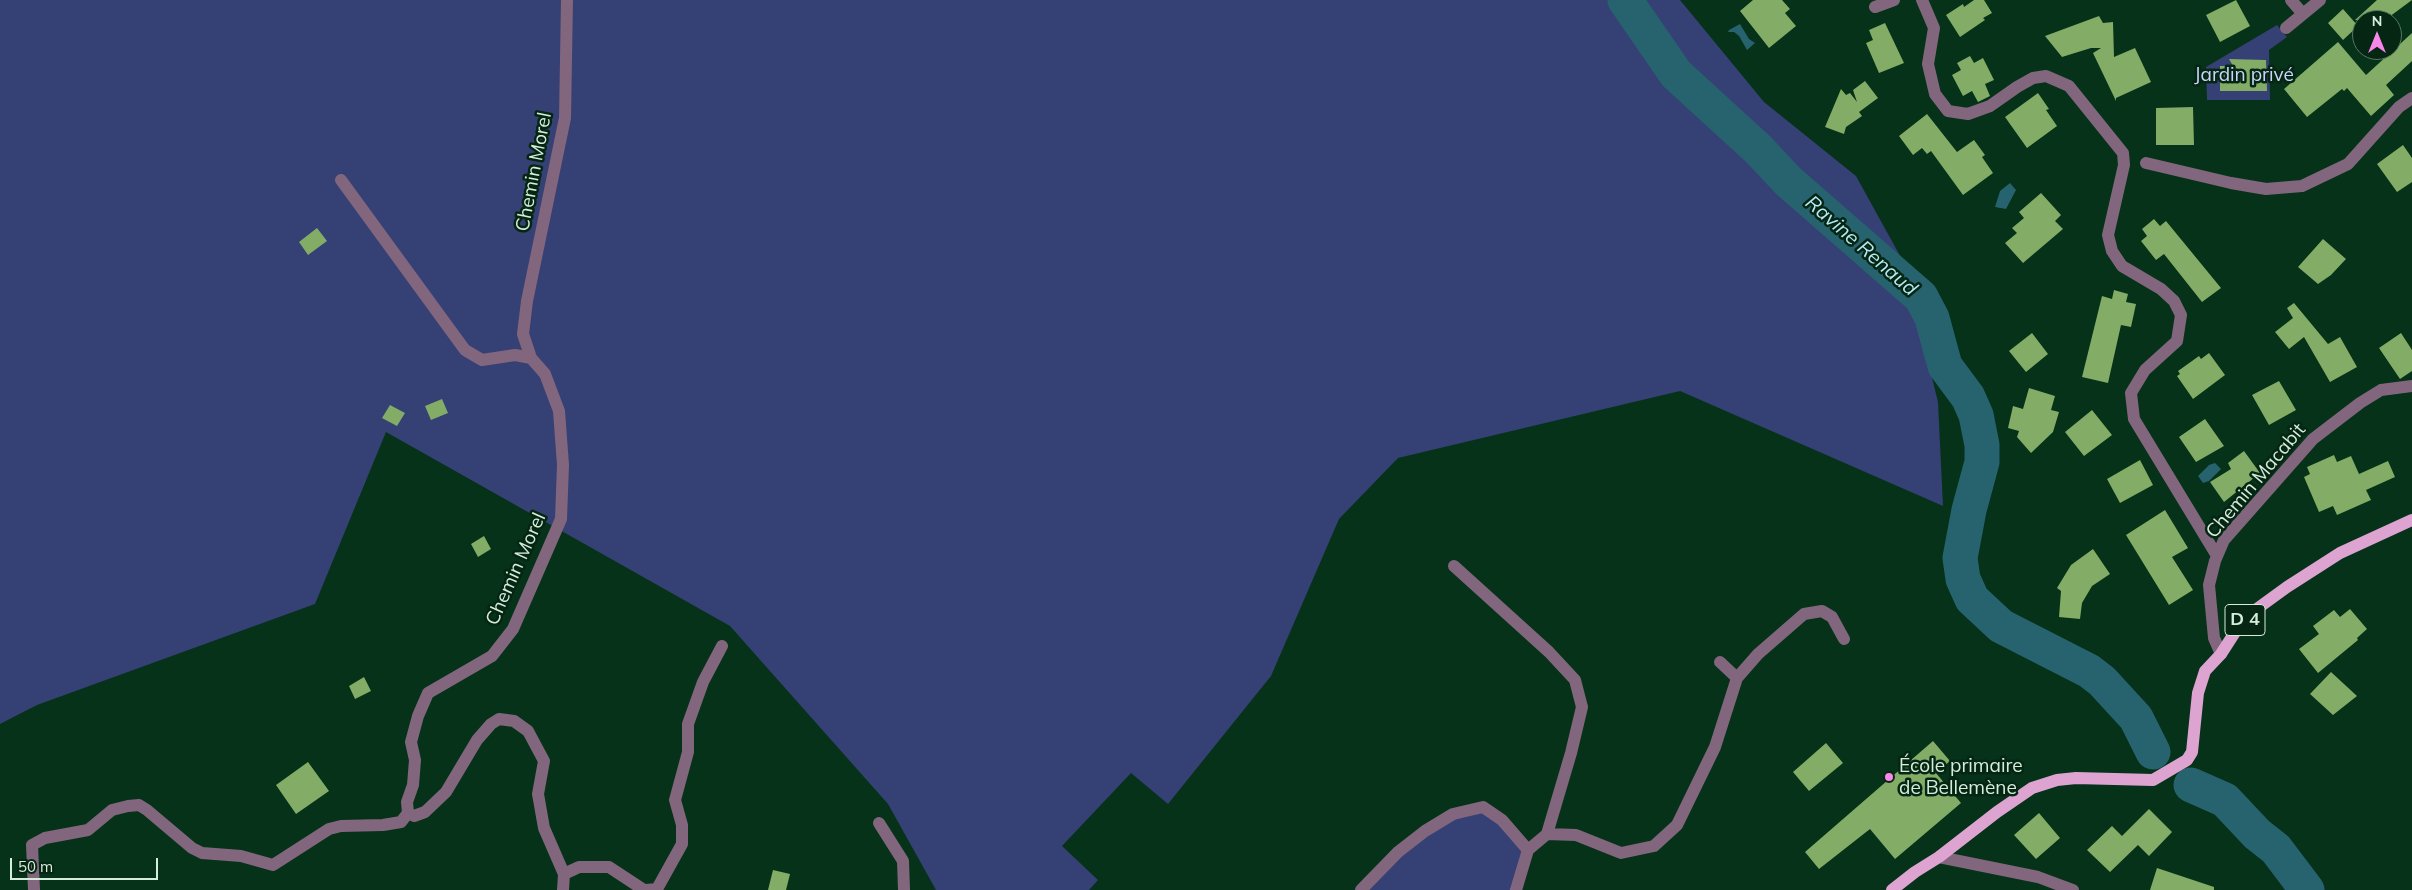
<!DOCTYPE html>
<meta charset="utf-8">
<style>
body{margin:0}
#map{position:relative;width:2412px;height:890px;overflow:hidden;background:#053218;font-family:Mulish,sans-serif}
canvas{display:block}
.north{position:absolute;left:2352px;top:10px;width:50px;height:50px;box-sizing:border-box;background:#052612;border:1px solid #597663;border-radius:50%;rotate:0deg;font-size:14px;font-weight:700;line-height:20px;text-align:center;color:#d6eddc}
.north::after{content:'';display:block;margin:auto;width:18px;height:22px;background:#f987e8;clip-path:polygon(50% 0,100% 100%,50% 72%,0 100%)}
.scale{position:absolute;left:10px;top:858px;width:148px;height:22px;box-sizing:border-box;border:2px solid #d6eddc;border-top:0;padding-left:6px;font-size:15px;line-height:18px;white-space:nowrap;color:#d6eddc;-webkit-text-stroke:4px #052612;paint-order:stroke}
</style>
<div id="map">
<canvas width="2412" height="890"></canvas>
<div class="north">N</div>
<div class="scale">50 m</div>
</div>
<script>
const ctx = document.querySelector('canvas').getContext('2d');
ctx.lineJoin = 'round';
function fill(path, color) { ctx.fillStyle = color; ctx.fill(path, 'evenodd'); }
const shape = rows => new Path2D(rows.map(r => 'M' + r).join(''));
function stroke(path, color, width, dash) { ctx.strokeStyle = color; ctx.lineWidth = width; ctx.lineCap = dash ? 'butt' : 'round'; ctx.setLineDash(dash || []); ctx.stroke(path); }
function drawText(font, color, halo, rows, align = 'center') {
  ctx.font = font + ' Mulish,sans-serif'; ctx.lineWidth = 5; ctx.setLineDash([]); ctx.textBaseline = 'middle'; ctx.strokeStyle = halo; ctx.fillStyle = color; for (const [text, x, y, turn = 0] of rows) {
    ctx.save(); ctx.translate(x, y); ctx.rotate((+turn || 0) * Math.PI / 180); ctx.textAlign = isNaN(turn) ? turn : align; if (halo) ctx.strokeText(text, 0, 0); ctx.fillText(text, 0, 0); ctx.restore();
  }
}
const green = shape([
 [0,0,1680,0,1764,102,1856,176,1904,263,1938,402,1943,506,1680,391,1398,458,1339,519,1271,676,1168,804,1131,773,1062,846,1098,880,1089,890,936,890,888,804,730,626,386,432,315,604,37,705,0,724],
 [2277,25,2287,37,2269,50,2270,100,2207,100,2206,67],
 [1483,807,1528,850,1516,890,1361,890,1425,831]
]);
const water = shape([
 [1740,24,1749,39,1755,43,1747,50,1739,36,1734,32,1728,32,1729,30],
 [2010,183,2016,190,2006,209,1995,207,2000,191],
 [2215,463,2221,469,2209,481,2203,483,2198,476,2209,465]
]);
const river = shape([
 [1625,0,1676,74,1759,150,1788,181,1921,297,1932,318,1945,366,1968,397,1976,415,1982,445,1982,462,1969,510,1960,558,1963,579,1972,599,2001,626,2089,671,2102,681,2136,718,2153,752],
 [2191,785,2225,800,2257,834,2276,849,2307,890]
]);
const building = shape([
 [1753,0,1782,0,1790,9,1785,13,1796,26,1769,48,1740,11],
 [1974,0,1984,0,1992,13,1983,18,1985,20,1960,37,1946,15,1963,4,1964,7],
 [2236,0,2250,26,2220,42,2206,15],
 [2377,0,2412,0,2385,20,2355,20],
 [2343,9,2358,26,2343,40,2328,23],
 [2099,16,2103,23,2113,22,2114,57,2135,48,2151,82,2116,98,2116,101,2093,53,2101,48,2091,48,2062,57,2045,36],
 [1885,23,1904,63,1879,73,1866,43,1873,40,1869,30],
 [2412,33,2412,61,2386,85,2394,95,2371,116,2347,88,2344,91,2342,89,2307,117,2284,89,2338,42,2366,75],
 [1970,56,1974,63,1983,58,1994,80,1985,84,1990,96,1978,102,1972,91,1963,96,1952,75,1961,70,1957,63],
 [2229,59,2266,60,2267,91,2220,91,2220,66,2233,66],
 [1865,81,1878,98,1859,112,1862,116,1846,127,1844,134,1825,127,1841,89,1846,95,1850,93,1857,102,1853,90],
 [2038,93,2049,109,2046,110,2057,126,2027,148,2005,117],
 [2193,107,2194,145,2156,145,2156,108],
 [1927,114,1957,152,1974,140,1985,155,1982,157,1993,173,1963,195,1931,151,1927,154,1922,148,1913,155,1899,136],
 [2403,145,2412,158,2412,182,2397,192,2377,164],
 [2041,193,2061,215,2055,221,2063,229,2023,263,2005,243,2017,233,2012,228,2024,218,2019,212],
 [2154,219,2160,226,2166,221,2221,288,2202,302,2164,254,2156,260,2141,241,2147,236,2142,229],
 [317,228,327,241,308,255,299,242],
 [2323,239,2346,259,2331,275,2318,284,2298,267],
 [2114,290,2128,294,2126,302,2136,304,2131,327,2121,325,2108,383,2082,377,2102,296,2112,299],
 [2294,303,2328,344,2340,337,2357,367,2330,382,2304,337,2289,349,2275,332,2293,318,2287,308],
 [2032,333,2048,354,2026,372,2009,351],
 [2401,333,2412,350,2412,371,2400,379,2379,348],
 [2209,353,2225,375,2193,399,2177,376,2180,374,2178,371,2199,356,2201,359],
 [2279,381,2296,410,2269,425,2252,395],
 [2029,388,2055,396,2051,410,2059,412,2053,432,2031,453,2017,437,2019,431,2008,428,2013,406,2023,409],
 [442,399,448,413,431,420,425,406],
 [390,405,405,413,397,426,382,418],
 [2092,410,2112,435,2084,456,2065,432],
 [2205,419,2224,446,2196,462,2179,437],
 [2244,451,2260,473,2224,502,2210,482,2231,469,2228,463],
 [2334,455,2337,462,2351,456,2359,474,2388,461,2395,477,2366,490,2371,500,2337,515,2333,506,2319,512,2304,477,2310,474,2307,467],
 [2140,460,2153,485,2120,503,2107,479],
 [2165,510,2188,548,2172,557,2193,590,2169,605,2126,535],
 [484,536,491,549,478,557,471,544],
 [2093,549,2110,574,2092,586,2082,603,2080,619,2059,617,2061,591,2057,588,2071,565],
 [2350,609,2367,629,2357,638,2358,640,2318,673,2299,649,2319,634,2313,626,2334,610,2340,617],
 [2331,672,2357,696,2333,715,2310,694],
 [364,677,371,691,355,699,349,686],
 [1933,741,1950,761,1936,773,1961,803,1895,859,1870,829,1819,869,1805,852],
 [1826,743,1843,763,1809,791,1793,772],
 [308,762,329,791,296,814,276,785],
 [2149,809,2172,832,2149,856,2138,845,2110,872,2087,850,2112,826,2122,836],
 [2039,813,2060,838,2036,859,2014,835],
 [2157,868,2214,887,2214,890,2150,890],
 [773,870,790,874,786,890,768,890]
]);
const minor = shape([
 [1922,0,1934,28,1928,64,1935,94,1948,111,1968,114,1990,106,2017,87,2033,78,2046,76,2069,86,2123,153,2124,165,2108,235,2112,251,2122,266,2161,289,2174,301,2181,315,2177,341,2145,370,2131,393,2134,419,2217,556],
 [2291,0,2303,14],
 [1875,7,1894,0],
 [2286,28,2320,0],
 [2146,163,2231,183,2266,189,2302,186,2348,164,2399,107,2412,98],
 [341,180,465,350,482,360,515,355,531,358],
 [1454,566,1549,652,1575,680,1582,707,1571,753,1547,834,1528,850],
 [2221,654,2214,638,2209,585,2215,561,2224,540,2313,439,2360,403,2381,390,2412,386],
 [1720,662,1737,678],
 [879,823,903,861,904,890],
 [1547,834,1576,835,1621,853,1654,846,1677,825,1715,747,1737,678,1758,654,1804,614,1822,611,1832,617,1844,639],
 [1939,857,2038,877,2073,890],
 [564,874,579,867,609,867,644,890],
 [34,890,32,845,45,838,88,830,112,810,128,806,139,805,147,810,192,848,202,853,241,856,273,865,329,829,341,826,383,825,401,822,408,813],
 [563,890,564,874,544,828,538,794,544,761,528,731,514,721,499,719,491,724,477,740,446,792,425,812,414,816,408,813,407,802,413,785,415,760,411,742,418,716,428,693,492,656,513,629,561,519,563,465,559,411,545,374,531,358,523,334,527,301,565,118,567,0],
 [646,890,657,889,682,844,682,825,675,800,688,752,688,724,703,682,722,646],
 [1361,890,1398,852,1425,831,1453,814,1483,807,1502,820,1528,850,1516,890]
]);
const major = shape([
 [1892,890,1915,872,1939,857,1997,812,2032,788,2057,780,2076,778,2153,780,2187,760,2192,752,2198,693,2205,671,2221,654,2239,626,2254,611,2287,587,2340,553,2412,520]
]);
const markers = [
 [1889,777,5,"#f987e8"]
];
const shields = [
 [2245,620,40]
];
const shieldNames = [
 ["D 4",2245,620]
];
const parkNames = [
 ["Jardin privé",2244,75]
];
const streetNames = [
 ["Chemin Morel",534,172,-79],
 ["Chemin Macabit",2256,481,-50],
 ["Chemin Morel",516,569,-66]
];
const poiNames = [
 ["École primaire",1899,766],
 ["de Bellemène",1899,788]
];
const waterNames = [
 ["Ravine Renaud",1861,246,41]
];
fill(green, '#354074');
fill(water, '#26636f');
stroke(river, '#26636f', 35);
fill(building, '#83ac66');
stroke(minor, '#82667d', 12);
stroke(major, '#dda4d2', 12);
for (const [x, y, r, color] of markers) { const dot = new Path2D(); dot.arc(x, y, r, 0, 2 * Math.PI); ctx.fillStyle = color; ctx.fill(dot); stroke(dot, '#052612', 2); }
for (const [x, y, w] of shields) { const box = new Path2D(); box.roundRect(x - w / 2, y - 15.5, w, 31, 4); ctx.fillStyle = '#052612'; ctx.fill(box); stroke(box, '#d6eddc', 1); }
drawText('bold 18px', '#d6eddc', null, shieldNames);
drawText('19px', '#cbd6fc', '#052612', parkNames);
drawText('19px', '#d6eddc', '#052612', streetNames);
drawText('19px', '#d6eddc', '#052612', poiNames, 'left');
drawText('italic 20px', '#b6e9f5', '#052612', waterNames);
</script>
